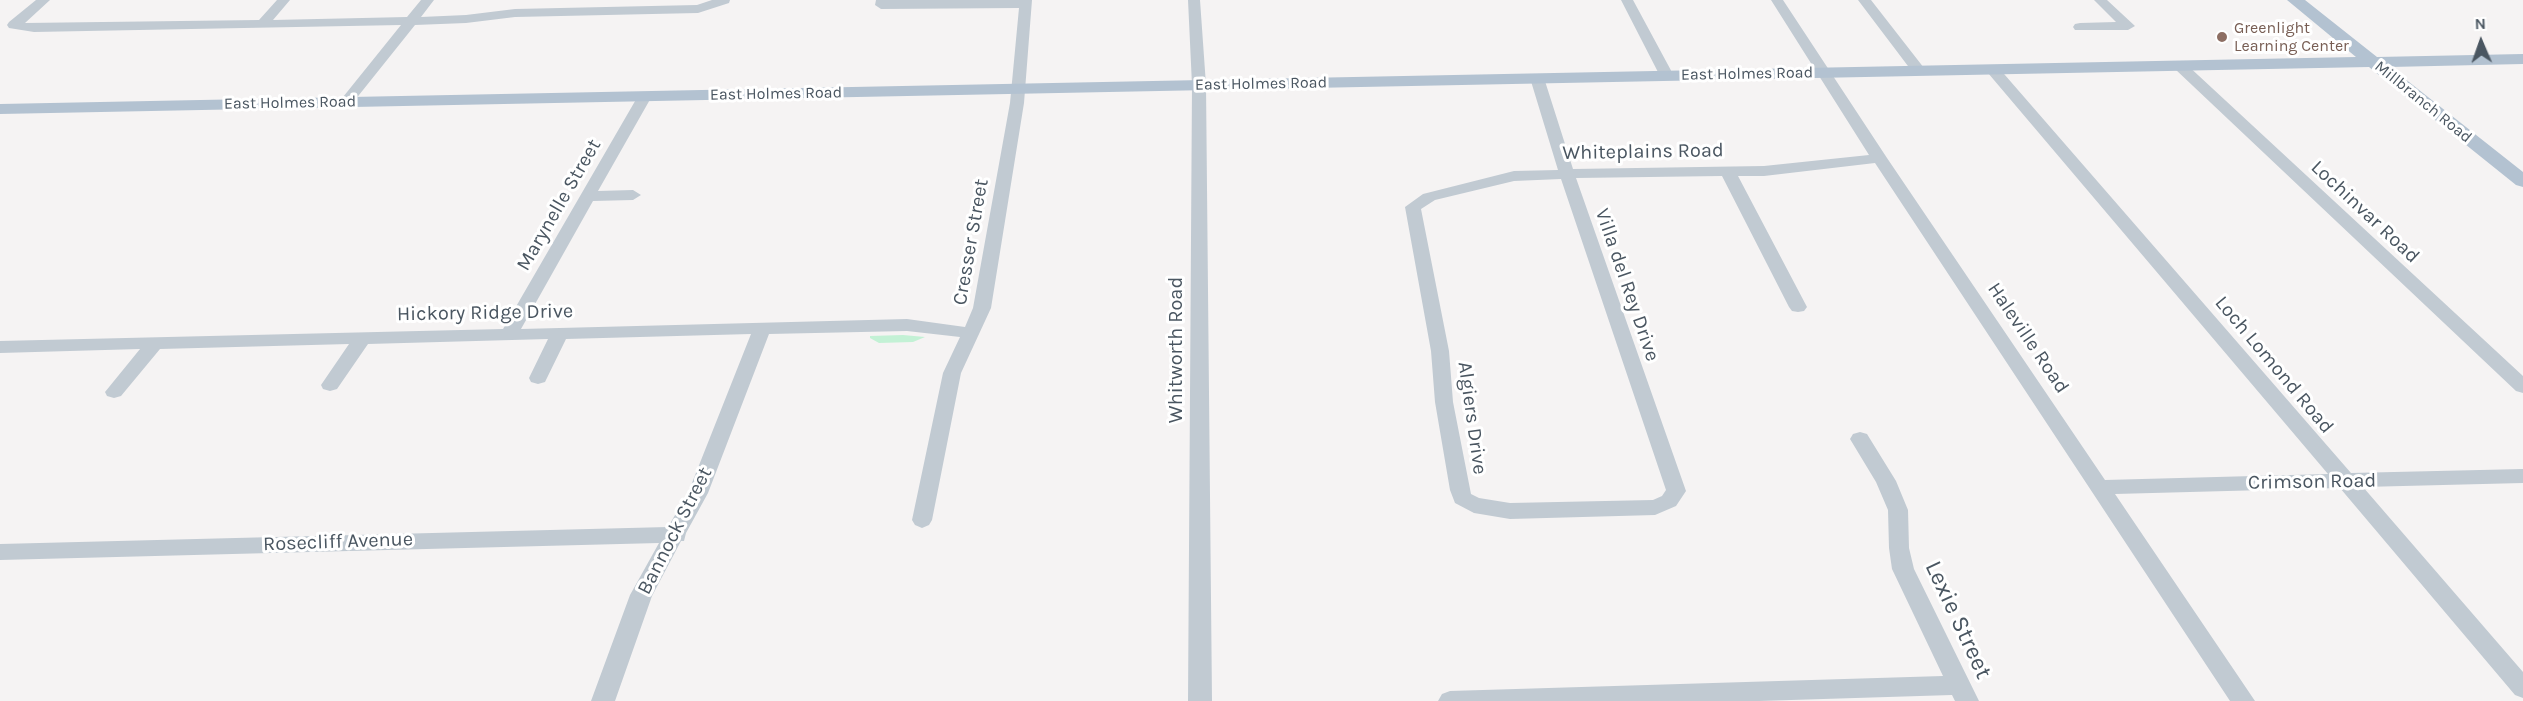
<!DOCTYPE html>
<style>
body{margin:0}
#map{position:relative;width:2523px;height:701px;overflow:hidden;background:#f5f3f3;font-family:Karla,sans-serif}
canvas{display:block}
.north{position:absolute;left:2451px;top:12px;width:60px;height:60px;-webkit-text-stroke:4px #fff;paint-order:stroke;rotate:358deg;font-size:16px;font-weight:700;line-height:24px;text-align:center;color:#4a5661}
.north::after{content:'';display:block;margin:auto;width:21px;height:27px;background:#4a5661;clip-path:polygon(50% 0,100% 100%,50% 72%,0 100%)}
</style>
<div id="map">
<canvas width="2523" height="701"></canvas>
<div class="north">N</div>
</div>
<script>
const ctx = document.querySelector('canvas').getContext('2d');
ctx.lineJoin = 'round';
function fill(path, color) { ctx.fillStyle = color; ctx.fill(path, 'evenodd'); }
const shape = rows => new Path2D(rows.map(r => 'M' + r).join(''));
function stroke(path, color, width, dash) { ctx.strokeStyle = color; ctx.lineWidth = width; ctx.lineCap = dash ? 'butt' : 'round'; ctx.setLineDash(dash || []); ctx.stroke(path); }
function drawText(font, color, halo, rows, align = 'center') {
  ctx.font = font + ' Karla,sans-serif'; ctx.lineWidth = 6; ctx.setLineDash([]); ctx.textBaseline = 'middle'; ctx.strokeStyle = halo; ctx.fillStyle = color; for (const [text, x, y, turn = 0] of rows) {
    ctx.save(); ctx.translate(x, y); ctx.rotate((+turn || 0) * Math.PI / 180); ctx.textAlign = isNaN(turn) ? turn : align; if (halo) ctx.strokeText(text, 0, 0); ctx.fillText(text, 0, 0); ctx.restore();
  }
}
const green = shape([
 [903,335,925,337,913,342,879,343,870,338,870,336]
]);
const minor = shape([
 [36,0,50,0,25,23,259,20,277,0,290,0,273,20,407,17,421,0,434,0,421,17,466,15,515,9,697,5,712,0,730,0,729,3,698,13,515,17,466,23,415,25,351,105,346,106,339,102,401,25,34,32,9,28,7,25,9,22,36,0],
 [876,0,1032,0,1024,103,991,308,961,373,932,520,929,525,922,528,915,525,912,520,943,373,960,337,907,331,769,334,708,493,686,533,684,541,681,541,652,596,615,701,591,701,630,595,659,543,0,560,0,544,668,527,688,493,751,334,566,339,545,382,538,384,531,382,529,378,548,339,368,344,337,389,330,391,323,389,321,385,349,344,160,349,121,396,114,398,107,396,105,392,140,349,0,353,0,341,503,329,638,96,645,92,652,96,598,191,633,190,641,195,633,200,593,201,521,329,907,319,965,327,973,308,1010,103,1019,8,881,9,875,5,876,0],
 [1188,0,1200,0,1206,85,1212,701,1188,701,1192,85,1188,0],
 [1621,0,1633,0,1674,76,1672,79,1667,80,1660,76,1621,0],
 [1771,0,1783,0,1887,158,2105,480,2328,474,1988,73,1986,70,1988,67,1998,67,2351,473,2523,469,2523,483,2363,487,2523,672,2523,698,2515,695,2340,488,2115,494,2255,701,2230,701,1875,163,1764,176,1738,176,1807,307,1804,311,1798,312,1792,311,1789,307,1722,176,1576,178,1686,491,1676,506,1655,515,1510,519,1474,513,1455,503,1450,490,1435,402,1431,351,1405,207,1423,194,1514,171,1558,170,1530,78,1537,74,1544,78,1573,169,1764,166,1869,155,1771,0],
 [1561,179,1666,490,1662,496,1653,500,1510,503,1479,498,1471,494,1453,402,1449,351,1421,209,1435,200,1514,181,1561,179],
 [1858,0,1871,0,1924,68,1926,71,1924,74,1914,74,1858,0],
 [2094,0,2107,0,2135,26,2128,30,2075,30,2073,27,2075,24,2080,23,2116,22,2094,0],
 [2180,62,2185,63,2523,376,2523,393,2516,391,2175,69,2173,66,2180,62],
 [1860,432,1867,434,1896,481,1908,510,1909,548,1914,569,1979,701,1955,701,1952,695,1759,701,1438,701,1442,694,1450,691,1943,676,1892,569,1889,548,1888,510,1876,482,1850,439,1853,434,1860,432]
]);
const major = shape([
 [2287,0,2305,0,2377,57,2523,54,2523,64,2390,67,2523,172,2523,187,2516,185,2369,67,0,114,0,104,2356,57,2287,0]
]);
const markers = [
 [2222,37,6,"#8d6e63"]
];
const farEducationnames = [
 ["Greenlight",2234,28],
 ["Learning Center",2234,46]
];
const farStreetnames = [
 ["East Holmes Road",1747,74,-1],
 ["East Holmes Road",1261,84,-1],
 ["East Holmes Road",776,94,-1],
 ["Millbranch Road",2423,102,39],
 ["East Holmes Road",290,103,-1]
];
const streetNames = [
 ["Whiteplains Road",1643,152,-1],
 ["Marynelle Street",559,205,-60],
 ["Lochinvar Road",2365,212,43],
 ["Cresser Street",971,242,-80],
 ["Villa del Rey Drive",1627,285,71],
 ["Hickory Ridge Drive",485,313,-1],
 ["Haleville Road",2028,338,56],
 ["Whitworth Road",1176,350,-90],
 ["Loch Lomond Road",2274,365,50],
 ["Algiers Drive",1472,418,82],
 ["Crimson Road",2312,482,-1],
 ["Bannock Street",675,531,-63],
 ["Rosecliff Avenue",338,542,-2]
];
const nearStreetnames = [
 ["Lexie Street",1958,620,65]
];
fill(green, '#c3f1d5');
fill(minor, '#c1cad2');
fill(major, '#b3c2d1');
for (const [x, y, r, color] of markers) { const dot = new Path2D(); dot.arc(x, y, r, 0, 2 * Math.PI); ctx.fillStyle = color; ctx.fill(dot); stroke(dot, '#fff', 2); }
drawText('16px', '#785e54', '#fff', farEducationnames, 'left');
drawText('16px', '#4a5661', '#fff', farStreetnames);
drawText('20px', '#4a5661', '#fff', streetNames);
drawText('24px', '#4a5661', '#fff', nearStreetnames);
</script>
